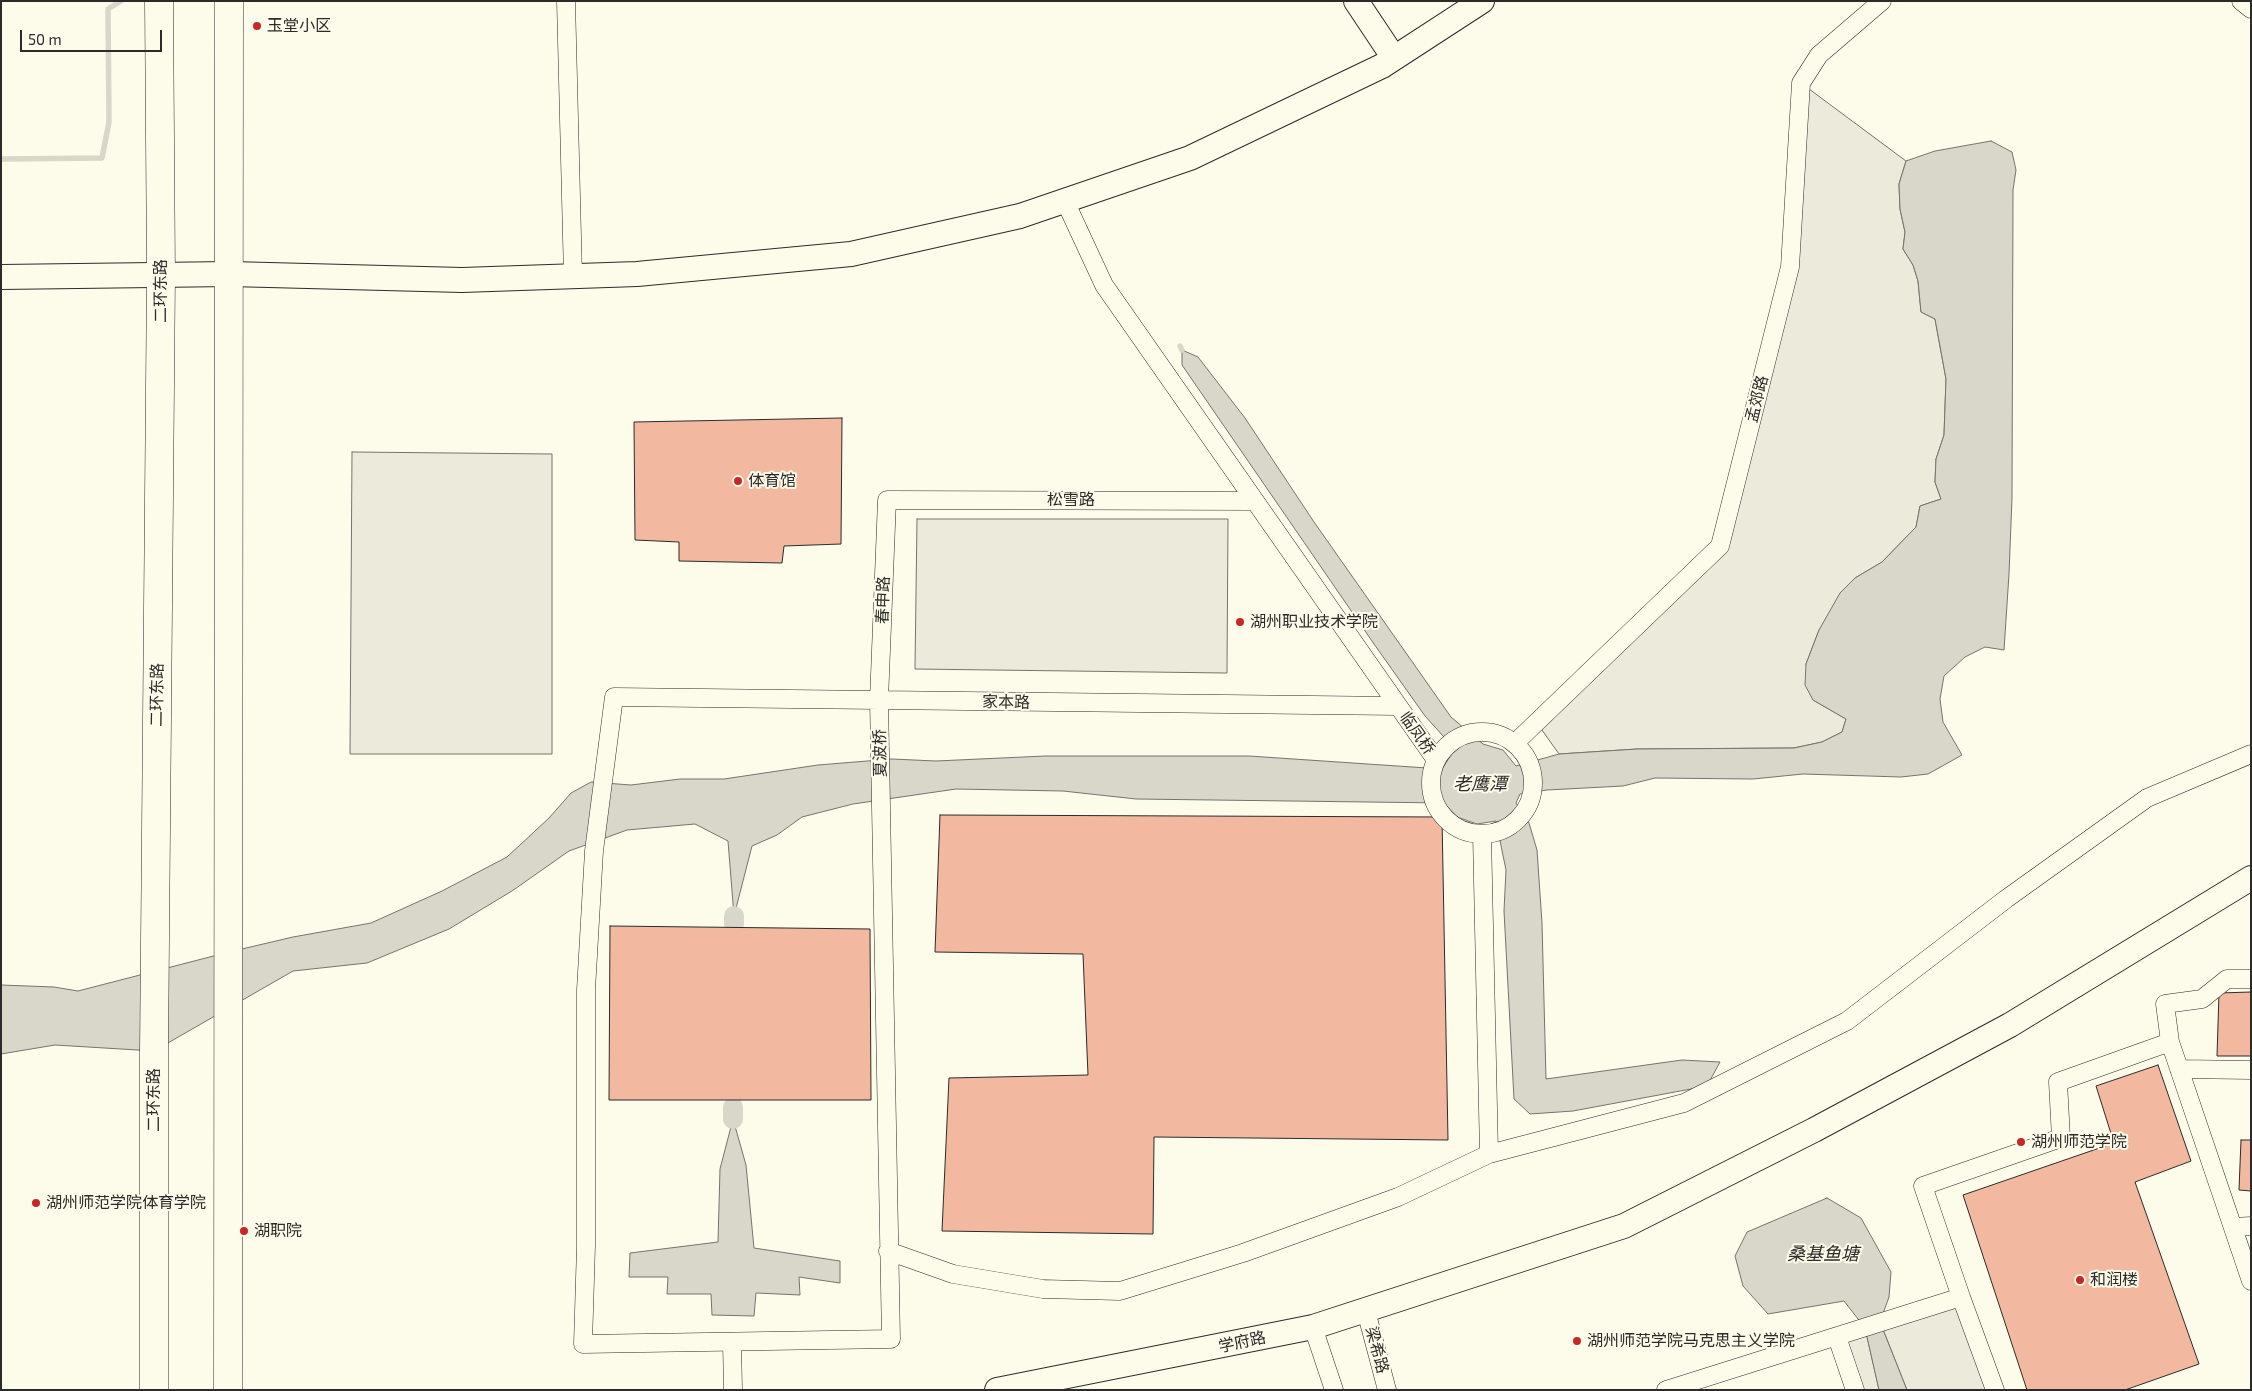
<!DOCTYPE html>
<meta charset="utf-8">
<style>
body{margin:0}
#map{position:relative;width:2252px;height:1391px;overflow:hidden;background:#fdfbea;font-family:"Exo 2",sans-serif}
canvas{display:block}
.frame{position:absolute;inset:0;border:2px solid #2b2b2b;pointer-events:none}
.scale{position:absolute;left:20px;top:30px;width:142px;height:22px;box-sizing:border-box;border:2px solid #2b2b2b;border-top:0;padding-left:6px;font-size:15px;line-height:18px;white-space:nowrap;color:#2b2b2b;-webkit-text-stroke:4px #fdfbea;paint-order:stroke}
</style>
<div id="map">
<canvas width="2252" height="1391"></canvas>
<div class="frame"></div>
<div class="scale">50 m</div>
</div>
<script>
const ctx = document.querySelector('canvas').getContext('2d');
ctx.lineJoin = 'round';
function fill(path, color) { ctx.fillStyle = color; ctx.fill(path, 'evenodd'); }
const shape = rows => new Path2D(rows.map(r => 'M' + r).join(''));
function stroke(path, color, width, dash) { ctx.strokeStyle = color; ctx.lineWidth = width; ctx.lineCap = dash ? 'butt' : 'round'; ctx.setLineDash(dash || []); ctx.stroke(path); }
function drawText(font, color, halo, rows, align = 'center') {
  ctx.font = font + ' "Exo 2","Noto Sans SC",sans-serif'; ctx.lineWidth = 4; ctx.setLineDash([]); ctx.textBaseline = 'middle'; ctx.strokeStyle = halo; ctx.fillStyle = color; for (const [text, x, y, turn = 0] of rows) {
    ctx.save(); ctx.translate(x, y); ctx.rotate((+turn || 0) * Math.PI / 180); ctx.textAlign = isNaN(turn) ? turn : align; if (halo) ctx.strokeText(text, 0, 0); ctx.fillText(text, 0, 0); ctx.restore();
  }
}
const green = shape([
 [1801,83,1906,161,1899,184,1900,209,1905,232,1903,249,1913,265,1918,281,1921,312,1935,319,1946,379,1944,435,1936,459,1935,482,1941,499,1920,506,1916,527,1882,562,1855,578,1819,630,1806,664,1813,700,1846,719,1842,732,1822,742,1794,748,1637,749,1559,754,1537,723,1720,545,1790,267,1801,83],
 [352,452,552,454,552,754,350,754,352,452],
 [917,519,1228,519,1227,673,915,669,917,519],
 [1961,1297,1995,1390,1907,1390,1880,1322,1961,1297],
 [1865,1328,1878,1385,1879,1390,1855,1390,1837,1337,1865,1328]
]);
const water = shape([
 [1991,141,2012,152,2016,170,2013,190,2012,498,2009,574,2004,650,1985,647,1965,657,1944,676,1940,699,1943,722,1962,755,1928,774,1901,777,1803,774,1753,779,1655,778,1623,786,1547,790,1520,794,1516,803,1529,823,1537,850,1542,923,1546,1079,1682,1060,1720,1062,1707,1086,1573,1111,1530,1114,1514,1099,1504,911,1506,870,1496,821,1477,824,1457,817,1444,803,1136,799,1063,791,956,789,853,804,802,817,777,835,752,846,734,916,728,841,695,824,627,830,569,851,512,891,449,929,367,963,293,971,154,1051,55,1045,1,1054,1,985,54,987,78,991,229,952,293,937,371,923,442,891,507,857,549,818,571,793,591,782,631,785,680,779,724,779,818,765,892,759,936,761,1045,756,1249,756,1442,769,1451,755,1444,737,1425,716,1374,644,1182,365,1182,350,1198,357,1245,418,1314,522,1451,717,1483,744,1503,750,1516,766,1559,754,1637,749,1794,748,1822,742,1842,732,1846,719,1813,700,1805,685,1806,664,1819,630,1840,593,1855,578,1882,562,1916,527,1920,506,1941,499,1935,482,1936,459,1944,435,1946,379,1935,319,1921,312,1918,281,1913,265,1903,249,1905,232,1900,209,1899,184,1906,161,1935,151,1991,141],
 [733,1119,746,1165,754,1248,840,1261,840,1283,799,1277,800,1295,756,1293,754,1316,712,1315,711,1294,667,1294,668,1277,629,1277,630,1253,718,1242,720,1169,733,1119],
 [1827,1198,1861,1218,1891,1272,1889,1297,1880,1322,1907,1390,1879,1390,1865,1328,1844,1301,1768,1314,1743,1286,1735,1256,1747,1232,1827,1198]
]);
const stream = shape([
 [1,159,102,158,109,122,108,9,121,1],
 [1180,346,1182,350]
]);
const canal = shape([
 [734,916,734,924],
 [733,1107,733,1119]
]);
const building = shape([
 [842,418,841,544,784,546,782,563,679,561,679,542,635,540,634,422,842,418],
 [940,815,1442,817,1448,1140,1154,1137,1153,1234,942,1231,949,1078,1088,1075,1083,954,935,952,940,815],
 [610,926,870,929,871,1100,609,1100,610,926],
 [2251,992,2251,1056,2217,1056,2219,993,2251,992],
 [2158,1065,2191,1161,2135,1182,2199,1364,2125,1390,2027,1390,1963,1195,2114,1143,2096,1086,2158,1065],
 [2241,1140,2251,1140,2251,1191,2239,1190,2241,1140]
]);
const street = shape([
 [566,1,573,276],
 [2241,1,2251,9],
 [1065,201,1104,285,1436,760],
 [1255,501,887,500,879,700,891,1339,583,1344,586,1246,586,990,594,851,614,697,879,700,1398,706],
 '1431 783a51 51 0 1 1 102 0a51 51 0 1 1-102 0Z',
 [1515,743,1720,546,1790,267,1801,83,1819,55,1882,1],
 [1482,835,1489,1154],
 [2251,979,2227,979,2202,999,2165,1004,2170,1042,2251,1281],
 [2179,1069,2251,1070],
 [2233,1227,2251,1226],
 [888,1251,953,1274,1043,1289,1120,1291,1243,1253,1398,1197,1489,1154,1684,1103,1847,1021,2006,899,2147,798,2251,754],
 [1961,1297,1923,1186,2061,1138,2058,1082,2170,1042],
 [1366,1311,1387,1390],
 [1313,1327,1334,1390],
 [1837,1337,1855,1390],
 [732,1342,733,1390],
 [1666,1390,1961,1297,1995,1390]
]);
const secondary = shape([
 [1356,1,1394,58],
 [1,277,230,274,462,280,637,274,851,254,1020,216,1190,158,1382,66,1482,1],
 [997,1390,1313,1327,1624,1226,1814,1130,2010,1025,2251,878]
]);
const primary = shape([
 [154,1390,154,1051,161,275,159,1],
 [228,1390,229,1]
]);
const markers = [
 [257,26,5,"#c62828"],
 [738,481,5,"#c62828"],
 [1240,622,5,"#c62828"],
 [2021,1142,5,"#c62828"],
 [36,1203,5,"#c62828"],
 [244,1231,5,"#c62828"],
 [2080,1280,5,"#c62828"],
 [1577,1341,5,"#c62828"]
];
const poiNames = [
 ["玉堂小区",267,26],
 ["体育馆",748,481],
 ["湖州职业技术学院",1250,622],
 ["湖州师范学院",2031,1142],
 ["湖州师范学院体育学院",46,1203],
 ["湖职院",254,1231],
 ["和润楼",2090,1280],
 ["湖州师范学院马克思主义学院",1587,1341]
];
const streetNames = [
 ["二环东路",161,291,-90],
 ["孟郊路",1757,399,-76],
 ["松雪路",1071,500],
 ["春申路",883,600,-88],
 ["二环东路",157,695,-89],
 ["家本路",1006,702,1],
 ["临凤桥",1417,733,55],
 ["夏波桥",880,753,-91],
 ["二环东路",154,1100,-90],
 ["学府路",1242,1342,-12],
 ["梁希路",1377,1350,75]
];
const waterNames = [
 ["老鹰潭",1480,784],
 ["桑基鱼塘",1823,1254]
];
fill(green, '#ecebdb');
stroke(green, '#74746e', 1);
fill(water, '#d8d7c9');
stroke(water, '#74746e', 1);
stroke(stream, '#d8d7c9', 5.5);
stroke(canal, '#d8d7c9', 20);
fill(building, '#f2b8a0');
stroke(building, '#2b2b2b', 1);
stroke(street, '#2b2b2b', 19);
stroke(secondary, '#2b2b2b', 26);
stroke(primary, '#2b2b2b', 29);
stroke(street, '#fdfbea', 18);
stroke(secondary, '#fdfbea', 24);
stroke(primary, '#fdfbea', 28);
for (const [x, y, r, color] of markers) { const dot = new Path2D(); dot.arc(x, y, r, 0, 2 * Math.PI); ctx.fillStyle = color; ctx.fill(dot); stroke(dot, '#fdfbea', 2); }
drawText('16px', '#2b2b2b', '#fdfbea', poiNames, 'left');
drawText('16px', '#2b2b2b', '#fdfbea', streetNames);
drawText('italic 18px', '#2b2b2b', '#fdfbea', waterNames);
</script>
